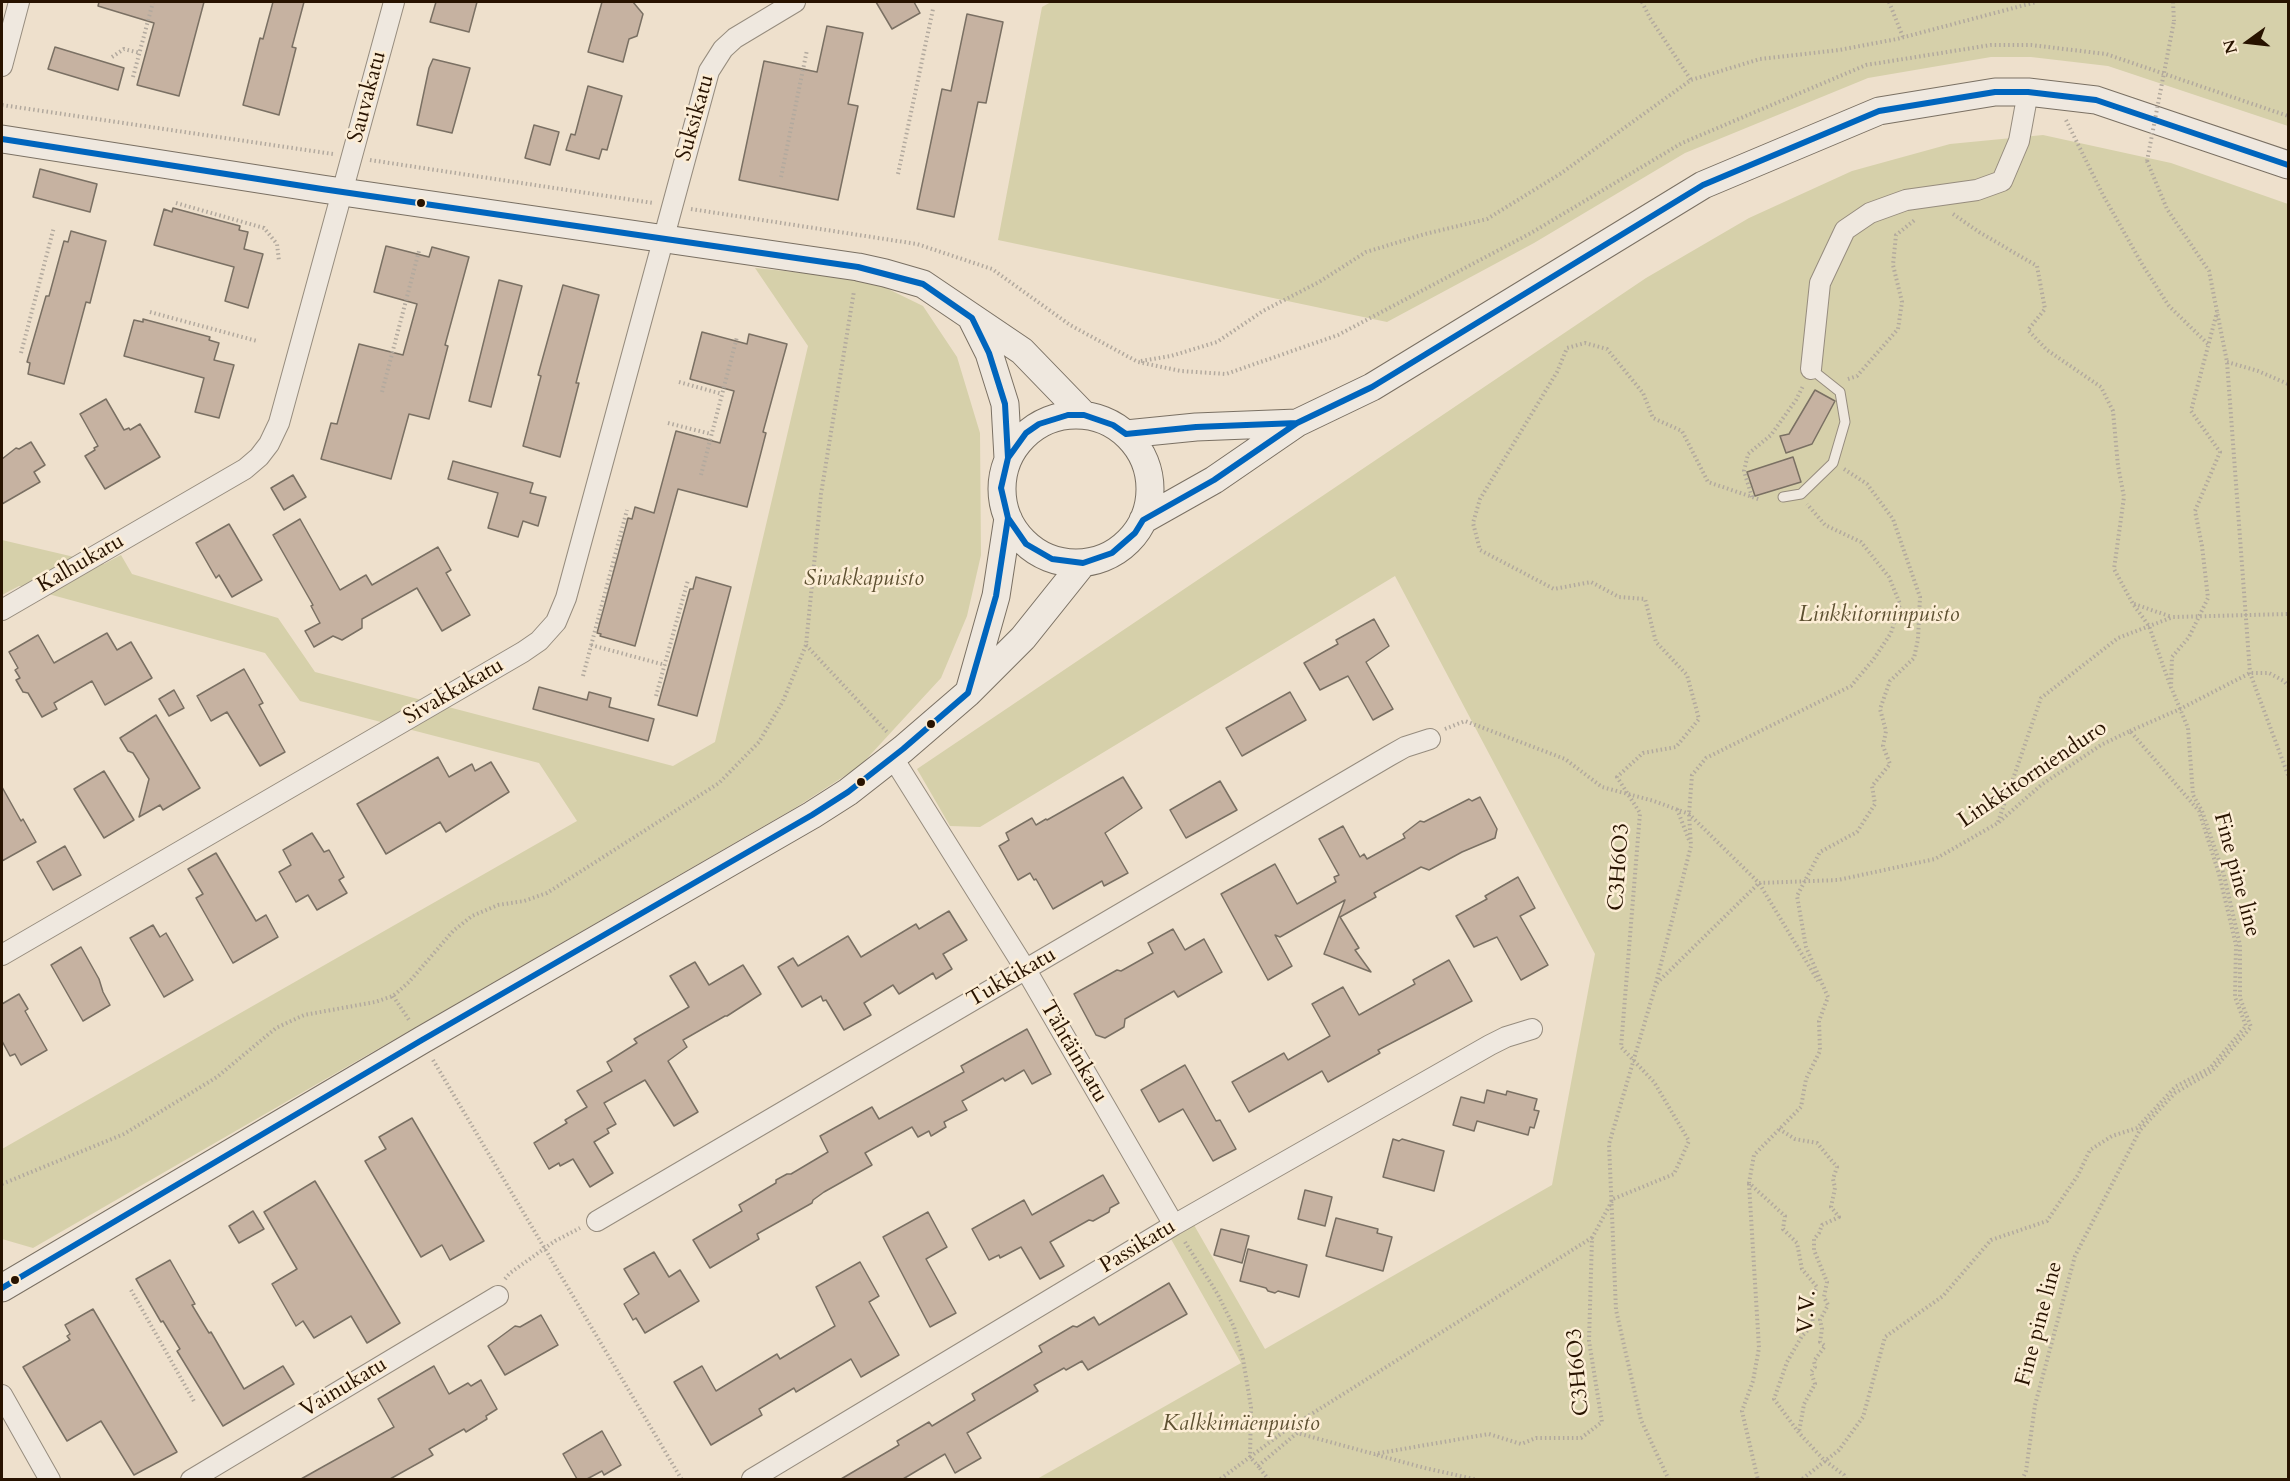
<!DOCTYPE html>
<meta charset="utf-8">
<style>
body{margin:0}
#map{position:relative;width:2290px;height:1481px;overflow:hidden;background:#eee0cc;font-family:Cardo,serif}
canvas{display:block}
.frame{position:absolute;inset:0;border:3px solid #281300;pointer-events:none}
.north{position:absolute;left:2218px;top:12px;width:60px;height:60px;-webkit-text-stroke:4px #fcedd5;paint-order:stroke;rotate:255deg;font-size:16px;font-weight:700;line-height:24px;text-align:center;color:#281300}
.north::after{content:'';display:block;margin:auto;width:21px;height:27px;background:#281300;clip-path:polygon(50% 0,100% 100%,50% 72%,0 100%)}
</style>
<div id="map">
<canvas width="2290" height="1481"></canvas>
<div class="frame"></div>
<div class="north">N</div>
</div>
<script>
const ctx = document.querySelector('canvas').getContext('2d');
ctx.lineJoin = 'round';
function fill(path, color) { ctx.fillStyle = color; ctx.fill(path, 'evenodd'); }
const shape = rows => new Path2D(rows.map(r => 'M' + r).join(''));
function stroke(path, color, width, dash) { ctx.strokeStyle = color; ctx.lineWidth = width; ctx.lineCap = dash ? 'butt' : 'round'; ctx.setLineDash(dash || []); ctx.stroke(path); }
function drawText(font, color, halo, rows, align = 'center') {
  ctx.font = font + ' Cardo,serif'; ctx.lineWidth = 5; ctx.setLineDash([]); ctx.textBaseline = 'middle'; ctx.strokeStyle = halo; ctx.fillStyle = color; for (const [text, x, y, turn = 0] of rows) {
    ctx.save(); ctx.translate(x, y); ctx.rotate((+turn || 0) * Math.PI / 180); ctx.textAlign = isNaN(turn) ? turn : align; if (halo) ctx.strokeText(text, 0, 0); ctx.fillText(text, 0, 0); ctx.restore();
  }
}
const green = shape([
 [1051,2,2288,2,2288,126,2108,66,2031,57,1991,57,1868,78,1685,153,1534,243,1387,322,998,240,1042,7],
 [2043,135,2171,163,2288,204,2288,1479,1037,1479,1241,1363,1171,1239,1194,1225,1265,1349,1552,1185,1595,954,1395,576,980,827,950,826,917,769,1646,278,1749,218,1852,171,1950,144],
 [755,268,824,275,880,285,923,306,957,357,980,433,981,555,967,616,941,678,860,766,795,808,33,1248,2,1239,2,1149,577,821,539,763,300,701,265,653,19,586,2,595,2,540,104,564,121,555,132,574,278,618,315,672,673,766,715,742,808,346]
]);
const building = shape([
 [99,2,204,2,179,96,137,85,154,23,98,6,99,2],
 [273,2,304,2,292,47,296,48,279,115,243,105,260,38,263,39,273,2],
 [436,2,477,2,469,32,430,22,436,2],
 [602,2,633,2,643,14,637,36,629,39,623,62,588,52,602,2],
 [876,2,914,2,920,13,892,29,876,2],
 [967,14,1003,22,986,103,978,102,954,217,917,209,942,89,951,91,967,14],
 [827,26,863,33,848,104,858,106,838,200,739,180,764,61,817,72,827,26],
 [55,47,124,68,118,90,48,69,55,47],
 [433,59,470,68,452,133,417,125,429,68,433,59],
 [588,86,622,96,607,150,602,149,599,159,566,150,571,134,575,135,588,86],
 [534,125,559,132,550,165,525,158,534,125],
 [40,169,97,184,90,212,33,197,40,169],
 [173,208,240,226,239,230,248,232,244,249,263,254,248,308,225,301,234,267,154,245,164,209,172,212,173,208],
 [71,231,106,241,90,303,86,302,64,384,28,374,30,363,27,362,46,296,49,296,64,241,68,242,71,231],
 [386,246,429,257,432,247,469,257,445,345,448,346,429,419,409,414,391,479,321,459,331,423,337,424,359,344,403,355,417,304,374,292,386,246],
 [499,280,522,286,491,407,469,401,499,280],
 [563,285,599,295,576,383,579,383,560,457,523,446,541,376,538,375,563,285],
 [143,319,210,337,209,340,219,343,214,360,234,365,219,418,195,412,204,378,124,356,134,320,143,322,143,319],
 [702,332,747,344,749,334,787,344,763,432,766,433,747,507,678,489,635,646,600,636,601,634,597,633,628,518,632,519,635,507,654,513,676,431,720,443,734,391,690,379,702,332],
 [1815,390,1835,401,1812,444,1786,453,1780,436,1789,434,1815,390],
 [106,399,124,430,129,428,130,430,140,424,160,457,105,489,85,456,95,450,94,448,98,446,80,414,106,399],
 [31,442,45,465,34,472,40,482,2,504,2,459,16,448,19,449,31,442],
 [1793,457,1801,482,1755,496,1747,472,1793,457],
 [453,461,533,483,530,493,546,497,538,526,523,521,518,537,488,528,498,493,448,479,453,461],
 [293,475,306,497,284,510,271,488,293,475],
 [300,519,340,590,366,575,372,585,438,547,451,570,446,573,470,615,442,631,417,588,362,619,362,628,342,640,333,636,314,647,305,631,320,623,311,606,313,605,273,535,300,519],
 [229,524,262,580,232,597,219,575,216,578,196,543,229,524],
 [696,577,731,587,697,716,658,705,690,589,693,589,696,577],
 [1374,619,1389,646,1366,662,1393,709,1373,720,1348,676,1320,690,1304,663,1338,644,1336,640,1374,619],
 [107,633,117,650,131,642,152,678,105,705,92,681,54,703,57,709,42,717,28,693,23,692,16,680,20,678,15,670,18,668,9,652,38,635,54,663,107,633],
 [244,669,263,703,259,705,285,752,260,766,227,712,211,721,197,696,244,669],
 [539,687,587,700,589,692,611,698,609,707,654,719,648,741,533,709,539,687],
 [174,690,184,708,169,716,159,699,174,690],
 [1290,692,1306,720,1242,756,1226,728,1290,692],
 [156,715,200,788,163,810,160,805,139,817,149,779,133,753,128,751,120,738,156,715],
 [438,757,449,777,472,764,475,771,491,762,509,792,446,832,440,822,386,854,357,804,438,757],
 [104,771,134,820,104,838,74,789,104,771],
 [1123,777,1142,808,1105,833,1128,873,1104,886,1102,881,1053,909,1036,879,1034,880,1030,873,1018,880,999,846,1009,840,1006,833,1032,818,1036,825,1046,819,1047,820,1123,777],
 [1220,781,1237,810,1186,838,1170,810,1220,781],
 [2,787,21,821,23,819,36,842,2,861,2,787],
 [1480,797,1497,829,1495,838,1462,852,1429,870,1421,867,1374,893,1376,897,1340,917,1359,948,1355,950,1371,972,1324,954,1345,900,1280,937,1275,935,1292,966,1268,980,1221,894,1275,864,1297,904,1336,882,1334,877,1339,875,1319,839,1343,826,1360,857,1364,854,1367,859,1405,838,1403,834,1420,821,1424,822,1469,799,1472,801,1480,797],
 [312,833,324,852,329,850,344,877,339,880,347,893,317,910,308,895,296,902,279,872,291,865,283,850,312,833],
 [65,846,81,875,53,890,37,862,65,846],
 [216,853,256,921,266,915,278,937,233,963,196,898,203,894,188,869,216,853],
 [1518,877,1535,908,1520,916,1548,965,1521,980,1497,937,1474,947,1456,916,1487,899,1485,896,1518,877],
 [949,911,967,940,943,954,952,969,936,979,933,973,899,994,893,985,864,1003,871,1015,844,1030,826,1000,823,1001,821,996,802,1007,778,967,793,958,798,966,848,936,861,957,916,924,919,929,949,911],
 [153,925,160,937,166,933,193,980,164,997,130,938,153,925],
 [1173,929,1185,950,1204,939,1222,972,1178,997,1174,991,1125,1019,1124,1027,1105,1038,1096,1035,1074,994,1117,970,1121,971,1153,953,1148,943,1173,929],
 [81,947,99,979,103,992,110,1005,83,1021,51,965,81,947],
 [1449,960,1472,1001,1378,1050,1380,1053,1328,1082,1322,1071,1249,1112,1232,1082,1284,1053,1288,1060,1330,1036,1312,1004,1343,987,1359,1015,1415,984,1413,980,1449,960],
 [695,962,709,985,743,965,761,994,727,1016,725,1016,683,1040,687,1047,668,1061,698,1112,674,1126,645,1080,604,1103,616,1124,607,1129,609,1133,594,1142,613,1173,590,1187,573,1159,560,1166,559,1163,549,1169,534,1143,567,1123,565,1120,587,1107,577,1091,612,1071,607,1062,637,1043,634,1039,689,1007,670,976,695,962],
 [19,994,28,1009,25,1011,47,1050,21,1065,15,1054,10,1056,2,1041,2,1004,19,994],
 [1027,1029,1051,1074,1032,1084,1024,1070,1005,1081,1003,1078,962,1101,967,1110,944,1122,946,1127,931,1136,929,1131,918,1137,912,1127,865,1153,872,1165,824,1192,813,1200,812,1203,757,1234,759,1239,710,1268,693,1240,742,1211,739,1205,776,1183,776,1180,787,1174,791,1174,828,1152,820,1136,872,1107,879,1119,964,1072,961,1066,1027,1029],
 [1185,1065,1216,1121,1220,1120,1236,1149,1213,1161,1183,1109,1159,1122,1141,1090,1185,1065],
 [1487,1090,1506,1095,1507,1091,1537,1099,1534,1110,1539,1111,1534,1128,1530,1127,1528,1135,1477,1121,1474,1131,1453,1125,1461,1097,1484,1103,1487,1090],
 [412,1118,484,1241,450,1260,442,1245,421,1257,365,1161,386,1149,379,1137,412,1118],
 [1393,1139,1399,1141,1402,1139,1444,1151,1434,1191,1383,1177,1393,1139],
 [1103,1175,1119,1203,1110,1208,1109,1212,1093,1221,1089,1220,1050,1242,1064,1266,1040,1279,1021,1247,1000,1258,999,1255,989,1260,972,1229,1024,1200,1032,1215,1103,1175],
 [315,1181,400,1323,367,1343,351,1316,314,1338,303,1321,296,1326,272,1284,297,1269,264,1212,315,1181],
 [1305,1190,1332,1197,1325,1226,1298,1219,1305,1190],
 [253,1211,264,1229,239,1243,229,1226,253,1211],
 [928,1212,947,1247,926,1259,956,1313,930,1327,883,1237,928,1212],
 [1336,1218,1378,1229,1377,1233,1392,1237,1383,1271,1326,1256,1336,1218],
 [1221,1229,1249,1236,1242,1263,1214,1255,1221,1229],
 [1248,1249,1307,1265,1299,1297,1278,1291,1275,1293,1268,1291,1266,1288,1240,1281,1248,1249],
 [654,1252,669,1277,680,1270,699,1301,645,1333,636,1318,633,1320,624,1304,639,1294,624,1269,654,1252],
 [170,1260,195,1304,192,1305,209,1333,211,1332,244,1389,283,1366,294,1384,223,1426,177,1351,180,1349,163,1321,161,1322,136,1279,170,1260],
 [860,1262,879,1296,869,1302,899,1355,861,1377,851,1359,796,1392,794,1388,759,1409,762,1415,711,1445,674,1382,702,1366,716,1391,777,1354,780,1359,835,1326,816,1287,860,1262],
 [1169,1283,1187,1314,1088,1370,1082,1361,1066,1370,1064,1368,1034,1385,1038,1391,967,1433,981,1458,955,1473,945,1454,903,1479,841,1479,899,1445,897,1441,929,1422,932,1426,975,1400,972,1394,1042,1352,1039,1346,1073,1326,1077,1327,1094,1317,1099,1325,1169,1283],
 [93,1309,177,1452,134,1475,101,1421,67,1441,23,1367,70,1340,67,1336,70,1334,65,1325,93,1309],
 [541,1315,558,1345,505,1375,488,1346,515,1326,520,1327,541,1315],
 [434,1366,449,1394,468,1383,471,1386,481,1380,497,1409,486,1416,487,1419,466,1432,464,1429,429,1449,433,1455,390,1479,301,1479,394,1427,378,1399,434,1366],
 [602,1431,621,1465,604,1475,602,1471,587,1479,577,1479,563,1454,602,1431]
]);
const path = shape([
 [1642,2,1650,18,1691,80],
 [1889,2,1903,37],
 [2173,2,2174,21],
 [112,57,124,49,140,53],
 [133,77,153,2],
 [2,105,333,154],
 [2066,120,2103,195,2142,264,2169,306,2208,344],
 [370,160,653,203],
 [2147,161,2167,209,2209,271,2227,362,2250,673,2288,775],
 [898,174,933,9],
 [781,177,807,50],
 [176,203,264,228,277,244,279,261],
 [691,209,917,244,992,269,1070,325,1138,362,1181,371,1226,374,1338,335,1531,233,1682,143,1866,65,1991,45,2031,45,2106,54,2288,116],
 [1953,214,1979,232,2037,266,2045,309,2028,330,2047,350,2101,387,2113,411,2118,466,2124,497,2114,569,2133,604,2149,626,2170,685],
 [150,312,257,341],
 [21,353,54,227],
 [1141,361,1171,356,1217,342,1263,311,1319,282,1366,252,1425,234,1487,219,1560,174,1691,80,1760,59,1839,50,1897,39,2036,2],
 [2227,362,2258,371,2288,384],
 [1848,379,1857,376,1898,329,1902,302,1893,265,1896,235,1916,219],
 [679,382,722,394],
 [382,392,419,251],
 [668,423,711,434],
 [1844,469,1867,484,1893,519,1920,597,1918,639,1914,658,1890,681,1880,709,1886,731,1883,746,1890,764,1872,786,1875,804,1857,832,1820,852,1797,896,1806,947,1828,997,1819,1021,1820,1051,1806,1079,1801,1107,1754,1155,1749,1183,1785,1216,1783,1229,1797,1243,1802,1269,1817,1287,1811,1300,1813,1325,1802,1336,1787,1362,1774,1399,1799,1433,1824,1460,1844,1475,1846,1480],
 [701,475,737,337],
 [1752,497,1744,471,1748,454,1771,435,1796,400,1803,386],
 [2134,604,2172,617],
 [591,645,665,665],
 [806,645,888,733],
 [583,676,627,510],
 [656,696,688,580],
 [1445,729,1465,721,1565,759,1602,787,1654,801,1689,814,1759,883,1838,880,1935,859,1998,823,2041,785,2101,745,2130,731,2199,811,2219,874,2236,945,2235,997,2246,1026,2210,1068,2175,1087,2137,1128,2112,1136,2090,1150,2078,1175,2047,1221,1991,1240,1943,1296,1885,1337,1863,1417,1839,1450,1801,1480],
 [2130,731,2180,709,2250,673,2269,673,2284,681,2288,686],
 [1677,809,1689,840],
 [1998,822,2041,698,2118,638,2173,617,2288,614],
 [1656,983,1691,846,1689,814,1692,775,1706,758,1851,686,1873,660,1891,633,1900,604,1889,577,1861,542,1825,525,1807,504],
 [393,996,409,1020],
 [433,1060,682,1480],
 [1779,1129,1795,1139,1817,1143,1837,1167,1833,1179,1835,1188,1831,1207,1839,1217,1822,1225,1819,1233,1814,1239,1814,1250,1827,1282,1824,1297,1828,1305,1820,1320,1822,1329,1820,1342,1825,1346,1814,1361,1815,1367,1811,1372,1815,1384,1804,1404,1799,1432],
 [2,1184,124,1134,217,1077,276,1028,304,1015,375,1002,393,996,409,982,453,931,472,916,498,905,524,901,547,893,719,783,759,742,783,701,806,645,821,494,854,291],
 [1749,1184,1759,1348,1753,1381,1742,1411,1758,1480],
 [1185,1242,1217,1293,1234,1327,1243,1359,1251,1407,1250,1457,1219,1480],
 [505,1279,510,1273,555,1241,580,1228],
 [131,1290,195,1403],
 [1377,1455,1425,1468,1478,1480],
 [1259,1467,1250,1457,1286,1430,1593,1237],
 [1269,1480,1258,1466,1297,1433,1374,1454,1489,1434,1521,1444,1536,1438,1581,1438,1602,1422,1589,1341,1592,1238,1613,1199,1674,1174,1689,1141,1654,1082,1621,1047,1640,813,1617,777,1643,753,1676,747,1699,719,1687,675,1656,642,1645,599,1619,597,1591,582,1554,589,1480,550,1473,523,1480,499,1557,372,1567,348,1585,343,1607,349,1643,393,1653,418,1682,431,1708,482,1761,500],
 [1669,1480,1641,1420,1616,1310,1609,1144,1656,984,1759,883,1818,981],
 [2022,1480,2026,1471,2035,1405,2075,1256,2140,1130,2175,1093,2212,1071,2251,1027,2240,998,2240,945,2224,875,2202,811,2193,795,2188,728,2171,687,2172,657,2189,637,2208,598,2202,546,2195,511,2220,452,2191,411,2217,312]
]);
const lane = shape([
 [1783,497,1801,494,1833,463,1845,422,1840,392,1811,369]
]);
const street = shape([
 [2,66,19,2],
 [1811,369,1820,283,1845,230,1870,213,1906,200,1977,190,2002,181,2019,141,2028,92],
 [2,610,245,469,259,457,269,444,279,423,394,2],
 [893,758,1026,970,1174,1225],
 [2,955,523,652,539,641,556,622,566,598,709,71,723,49,735,38,795,2],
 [597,1221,1389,756,1405,747,1430,739],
 [2,1395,50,1480],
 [752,1479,1174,1225,1490,1045,1506,1037,1532,1029],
 [191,1480,498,1296]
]);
const secondary = shape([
 [2,139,322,189,858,267,885,273,923,284,1022,351,1084,415],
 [972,319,989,353,1005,404,1008,458],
 '1002 489a74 74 0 1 1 148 0a74 74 0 1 1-148 0Z',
 [1126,434,1196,427,1297,423],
 [1143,520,1214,480,1297,423,1372,387,1703,185,1879,111,1995,92,2028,92,2096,100,2288,165],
 [969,692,996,596,1008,518],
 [2,1288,422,1040,812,815,848,792,903,749,968,693,1023,638,1083,563]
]);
const pathBridge = shape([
 [2147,161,2174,21]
]);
const bus1 = shape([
 [2028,92,2096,100],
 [2028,92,2096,100],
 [2096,100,2288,165],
 [2,139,322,189,858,267,923,284,972,318,989,353,1005,404,1008,458,1001,488,1008,518,996,596,968,693,903,749,848,792,812,815,422,1040,2,1288],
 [1703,185,1879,111,1995,92,2028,92],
 [1372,387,1703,185],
 [1372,387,1703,185],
 [1068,415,1084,415,1113,425,1126,434,1196,427,1297,423,1214,480,1143,520,1135,533,1112,553,1083,563,1052,559,1026,544,1008,518,1001,488,1008,458,1026,433,1039,424,1068,415],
 [1297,423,1372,387]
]);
const markers = [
 [421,203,5,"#281300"],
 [931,724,5,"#281300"],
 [861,782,5,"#281300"],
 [15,1280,5,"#281300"]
];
const streetNames = [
 ["Sauvakatu",368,97,-75],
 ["Suksikatu",696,118,-74],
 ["Kalhukatu",81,564,-30],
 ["Sivakkakatu",454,692,-30],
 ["Linkkitornienduro",2033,775,-34],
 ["C3H6O3",1620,867,-86],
 ["Fine pine line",2236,875,75],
 ["Tukkikatu",1012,978,-30],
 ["Tähtäinkatu",1073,1052,60],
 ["Passikatu",1138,1247,-31],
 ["V.V.",1808,1312,-86],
 ["Fine pine line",2040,1324,-75],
 ["C3H6O3",1579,1372,-95],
 ["Vainukatu",344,1388,-31]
];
const parkNames = [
 ["Sivakkapuisto",864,580],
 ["Linkkitorninpuisto",1879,616],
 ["Kalkkimäenpuisto",1241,1425]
];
fill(green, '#d6d0aa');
fill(building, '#c6b2a1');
stroke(building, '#7a7063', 1.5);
stroke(lane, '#968c7e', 11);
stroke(street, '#968c7e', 22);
stroke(secondary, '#7a7063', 29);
stroke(path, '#b2a99e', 4, [1.5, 3]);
stroke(lane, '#efe8df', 9);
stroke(street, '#efe8df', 20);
stroke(secondary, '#efe8df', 27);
stroke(pathBridge, '#b2a99e', 4, [1.5, 3]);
stroke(bus1, '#0065bd', 6);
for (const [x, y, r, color] of markers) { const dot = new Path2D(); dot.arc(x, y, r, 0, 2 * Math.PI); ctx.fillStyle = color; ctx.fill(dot); stroke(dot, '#fcedd5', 2); }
drawText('22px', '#281300', '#fcedd5', streetNames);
drawText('italic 22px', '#5e5132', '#fcedd5', parkNames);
</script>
